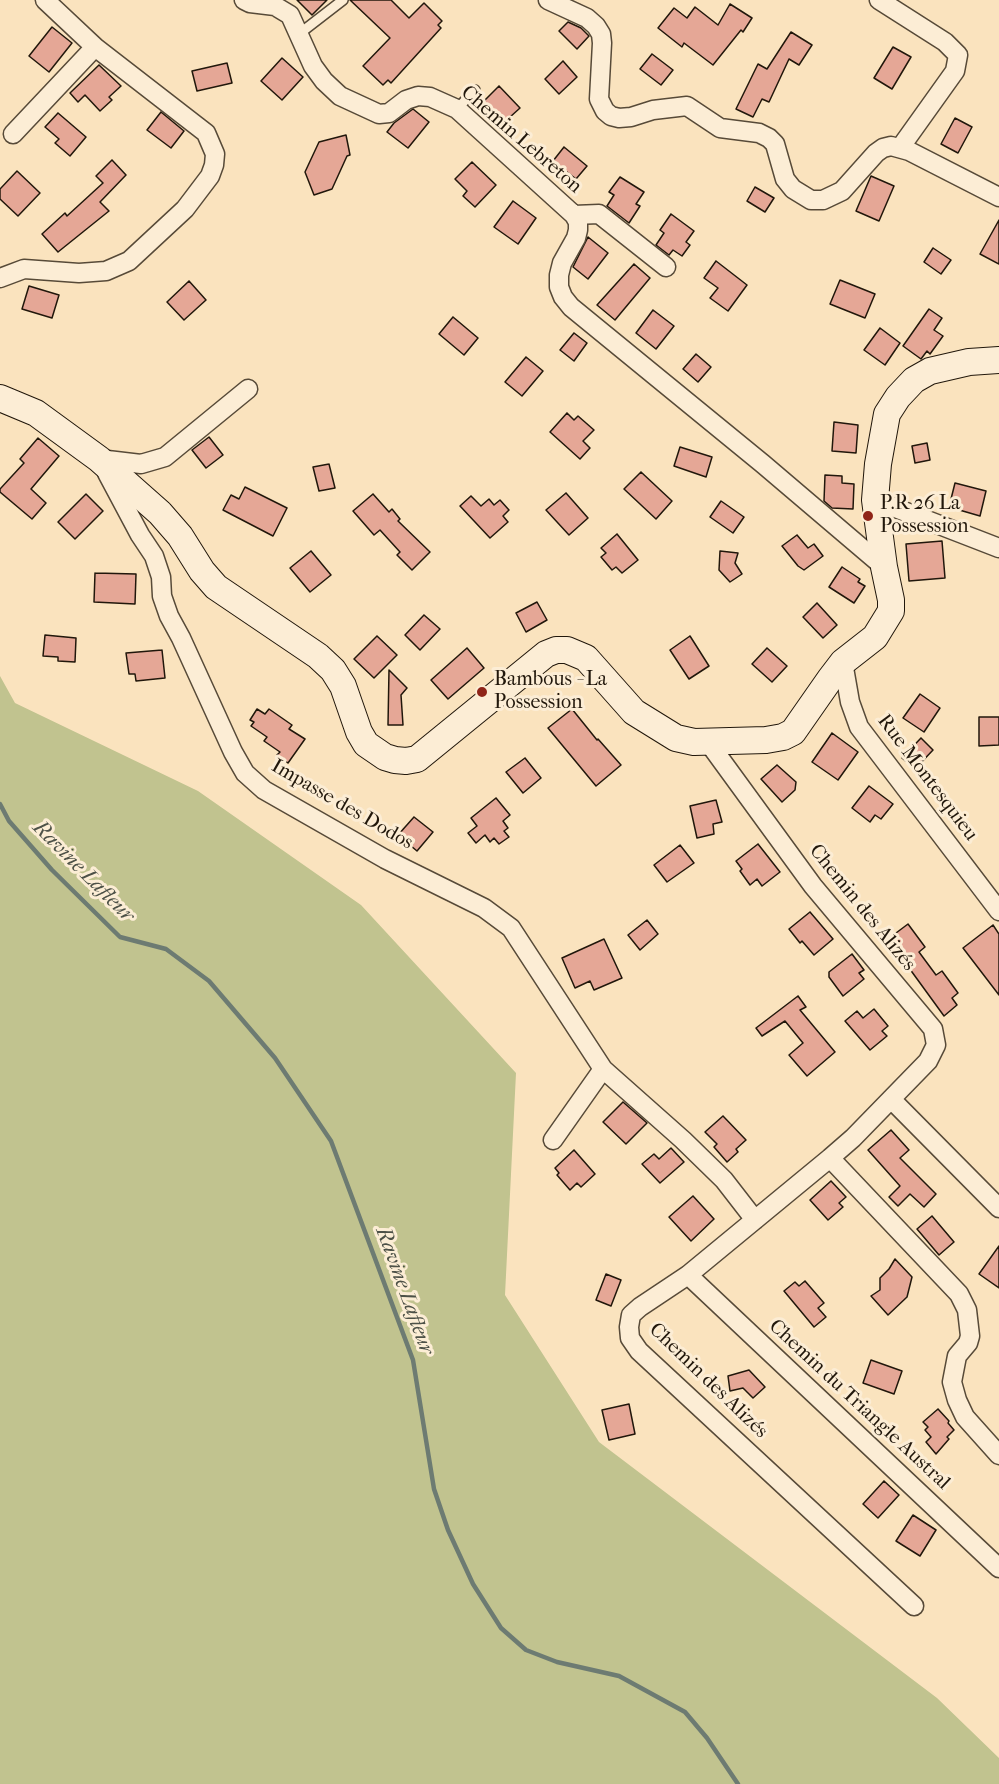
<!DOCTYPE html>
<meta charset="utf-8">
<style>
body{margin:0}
canvas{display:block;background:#fae3be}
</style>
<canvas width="999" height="1784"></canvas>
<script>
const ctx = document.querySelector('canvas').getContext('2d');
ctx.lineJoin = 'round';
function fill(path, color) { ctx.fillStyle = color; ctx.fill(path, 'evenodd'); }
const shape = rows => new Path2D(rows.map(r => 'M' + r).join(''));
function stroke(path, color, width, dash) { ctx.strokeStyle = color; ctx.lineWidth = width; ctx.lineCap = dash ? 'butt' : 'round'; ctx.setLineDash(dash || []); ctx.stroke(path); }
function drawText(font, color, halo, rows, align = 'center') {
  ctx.font = font + ' "IM FELL French Canon",serif'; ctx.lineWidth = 6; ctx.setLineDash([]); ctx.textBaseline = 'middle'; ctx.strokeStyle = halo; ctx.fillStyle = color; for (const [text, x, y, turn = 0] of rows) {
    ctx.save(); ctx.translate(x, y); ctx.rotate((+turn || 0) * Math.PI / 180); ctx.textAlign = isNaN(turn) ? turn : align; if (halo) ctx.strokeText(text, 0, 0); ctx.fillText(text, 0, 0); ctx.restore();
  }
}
const green = shape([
 [0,676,15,703,198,791,361,905,516,1073,505,1295,599,1442,937,1698,999,1758,999,1784,0,1784]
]);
const stream = shape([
 [0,804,9,821,52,870,120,937,166,949,209,981,275,1058,331,1141,413,1360,434,1489,448,1530,473,1584,501,1628,526,1650,557,1662,619,1676,685,1712,707,1738,738,1784]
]);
const building = shape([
 [297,0,327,0,312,15,297,0],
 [350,0,391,0,409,18,424,3,442,21,438,25,441,28,391,83,388,80,383,85,363,66,390,38,350,0],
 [730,4,752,18,743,32,741,30,713,65,684,43,682,47,658,28,674,8,687,18,695,7,718,25,730,4],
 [568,22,581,28,589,36,577,49,559,31,568,22],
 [52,27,72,43,49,72,29,56,52,27],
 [791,32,812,45,799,65,789,59,769,102,762,99,753,117,736,109,758,64,767,69,791,32],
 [893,47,911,57,892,89,874,78,893,47],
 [652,54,673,70,661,85,640,69,652,54],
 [282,58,303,77,282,100,261,81,282,58],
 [563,61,577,77,559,94,545,79,563,61],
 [227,63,232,83,197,91,192,71,227,63],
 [99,65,121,86,109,97,112,100,100,111,85,95,78,102,70,93,99,65],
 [499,86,520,108,499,127,479,106,499,86],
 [413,109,429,122,408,148,387,132,394,123,413,109],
 [161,112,184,131,171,148,147,130,161,112],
 [58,113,86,137,70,156,55,143,59,139,45,127,58,113],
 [955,118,972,127,958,153,941,144,955,118],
 [346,135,350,155,347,156,332,189,314,195,305,172,319,142,346,135],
 [564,147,587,166,576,179,553,161,564,147],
 [112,160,126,175,100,202,109,211,58,252,42,234,65,213,67,216,103,183,96,176,112,160],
 [472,162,496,185,475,207,463,196,467,191,455,179,472,162],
 [17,171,40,193,18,216,0,199,0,189,17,171],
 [871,176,894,186,879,221,856,211,871,176],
 [620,177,644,192,636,204,640,206,629,223,607,206,614,195,609,192,620,177],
 [755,187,774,198,765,212,747,201,755,187],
 [513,201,536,218,518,244,494,227,513,201],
 [671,214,694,231,686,242,690,245,682,256,673,250,669,255,656,245,664,233,660,230,671,214],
 [999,220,999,264,980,254,999,220],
 [588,237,608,253,588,279,573,267,588,237],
 [933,248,951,260,941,274,924,262,933,248],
 [716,261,747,285,728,311,710,298,718,288,704,278,716,261],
 [634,264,650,278,615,320,597,305,634,264],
 [840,280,875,294,865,318,830,304,840,280],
 [189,281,206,300,184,320,167,302,189,281],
 [29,286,59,295,52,318,22,309,29,286],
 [929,309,942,318,934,330,943,336,930,354,927,351,921,359,903,346,929,309],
 [653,310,674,326,656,349,636,333,653,310],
 [453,317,478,338,464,355,439,334,453,317],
 [880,328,900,343,885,365,864,350,880,328],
 [574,333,587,343,574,361,560,350,574,333],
 [696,354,711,367,698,382,683,369,696,354],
 [526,357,543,371,522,396,505,382,526,357],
 [567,413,574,420,578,416,594,430,583,441,590,448,580,459,550,432,567,413],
 [834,422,858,425,856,453,832,451,834,422],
 [209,437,223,455,206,468,192,450,209,437],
 [38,438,59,456,31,489,46,503,32,519,0,492,0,489,24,463,20,459,38,438],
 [927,443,930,460,915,463,912,446,927,443],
 [680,447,712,457,706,477,674,466,680,447],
 [329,464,335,488,319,491,313,467,329,464],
 [641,472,672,501,656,519,624,489,641,472],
 [825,475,842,476,842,483,854,484,853,509,832,508,824,501,825,475],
 [955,483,986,491,980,516,949,507,955,483],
 [245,487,287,508,273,536,223,510,231,495,239,499,245,487],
 [566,493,588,518,569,535,546,510,566,493],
 [86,494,103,511,75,539,58,522,86,494],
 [373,494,389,512,392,509,400,519,398,521,430,552,412,570,397,555,400,552,380,530,374,535,353,511,373,494],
 [471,496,481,506,489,499,494,505,500,500,509,510,503,516,508,522,490,538,460,506,471,496],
 [721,501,744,517,733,533,710,517,721,501],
 [617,534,638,560,622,573,616,567,612,570,601,557,606,553,601,548,617,534],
 [797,535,808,548,814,544,823,556,804,570,798,566,782,546,797,535],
 [942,541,945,578,909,581,906,544,942,541],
 [311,551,331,575,310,592,290,568,311,551],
 [720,551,738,553,735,563,742,574,730,582,719,570,720,551],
 [842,567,860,579,858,582,865,586,854,603,829,587,842,567],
 [95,573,136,574,135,604,94,602,95,573],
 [537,602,547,620,526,632,516,613,537,602],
 [817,603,837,625,823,638,803,617,817,603],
 [424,615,440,629,420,650,405,635,424,615],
 [45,635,76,638,75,662,58,661,58,657,43,656,45,635],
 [377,636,397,655,374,678,354,659,377,636],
 [690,636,709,666,689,679,670,650,690,636],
 [467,648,484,668,448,699,431,680,467,648],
 [767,648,787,666,772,682,752,664,767,648],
 [162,650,165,678,136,681,135,674,129,674,126,653,162,650],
 [389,670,407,688,401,695,403,725,388,725,389,670],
 [920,694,940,708,924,732,903,718,920,694],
 [257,709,265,714,269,709,292,725,289,729,305,739,288,763,277,755,280,752,264,741,267,737,251,726,254,722,250,720,257,709],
 [572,709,597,740,598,739,621,765,596,786,548,728,572,709],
 [979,717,999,717,999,745,979,746,979,717],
 [832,733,858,752,838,780,812,762,832,733],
 [921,738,933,750,915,769,902,758,921,738],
 [525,758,541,778,523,793,506,772,525,758],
 [777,765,796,782,795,790,782,802,761,779,777,765],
 [869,786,893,804,881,819,875,815,870,822,852,808,869,786],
 [496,798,510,815,503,821,508,828,504,831,509,837,499,844,494,838,490,842,485,835,476,843,468,833,477,826,471,818,496,798],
 [716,800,722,822,713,824,714,834,697,838,690,806,716,800],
 [414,817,433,832,417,851,398,835,414,817],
 [758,844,780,872,762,886,757,879,750,885,740,871,742,869,736,861,758,844],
 [680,845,694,863,667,882,654,865,680,845],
 [810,912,833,939,814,955,802,941,800,943,789,929,810,912],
 [647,920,658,934,640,950,628,935,647,920],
 [908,924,925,947,919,952,936,975,942,971,958,993,952,998,957,1005,944,1016,888,939,908,924],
 [993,925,999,934,999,995,963,948,993,925],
 [604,939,622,978,594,990,590,981,575,988,562,958,604,939],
 [852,954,864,970,859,973,864,979,843,996,829,977,829,972,852,954],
 [798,996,806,1007,800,1010,835,1052,807,1076,789,1055,803,1043,785,1021,762,1036,756,1028,798,996],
 [874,1009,888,1026,882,1031,887,1036,870,1050,845,1021,857,1011,863,1018,874,1009],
 [623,1102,647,1123,626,1144,603,1122,623,1102],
 [723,1116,746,1140,736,1149,738,1152,727,1162,714,1147,717,1144,705,1132,723,1116],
 [891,1130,909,1150,900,1158,936,1194,924,1207,910,1194,898,1206,889,1197,900,1186,868,1150,891,1130],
 [671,1148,684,1162,660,1183,642,1164,654,1154,659,1159,671,1148],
 [574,1150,595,1174,581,1187,577,1183,570,1190,557,1175,559,1173,555,1168,574,1150],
 [831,1181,846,1197,839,1203,843,1207,828,1220,810,1200,831,1181],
 [693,1196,714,1219,691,1241,669,1217,693,1196],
 [932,1216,954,1242,939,1255,917,1229,932,1216],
 [999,1246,999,1288,979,1274,999,1246],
 [895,1259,912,1277,907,1297,888,1315,871,1296,880,1290,880,1278,889,1269,895,1259],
 [606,1274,621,1280,611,1306,596,1300,606,1274],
 [805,1281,824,1303,818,1308,826,1317,814,1327,784,1291,795,1282,799,1286,805,1281],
 [871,1360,902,1371,894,1394,863,1383,871,1360],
 [749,1370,765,1387,753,1398,743,1388,730,1391,728,1376,749,1370],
 [629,1404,635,1434,609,1440,602,1410,629,1404],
 [938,1409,949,1421,948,1423,954,1430,947,1437,949,1439,936,1454,926,1442,931,1437,925,1430,928,1427,923,1422,938,1409],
 [884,1481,899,1495,878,1518,863,1504,884,1481],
 [913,1515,936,1530,920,1556,896,1541,913,1515]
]);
const service = shape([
 [299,34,343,0],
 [457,109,475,90]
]);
const minor = shape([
 [244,0,250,3,275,6,290,15,313,66,324,81,340,96,379,114,389,113,406,100,418,96,430,97,457,109,574,215,578,222,578,230,576,238,562,263,559,275,559,287,563,297,571,307,763,464,884,567],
 [548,0,587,18,596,26,601,34,602,43,599,99,605,111,611,116,619,118,631,117,653,110,687,106,720,128,759,133,769,138,775,144,785,179,793,189,811,200,823,200,842,191,876,153,883,148,891,146,909,151,999,197],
 [879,0,945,42,958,55,955,71,900,148],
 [13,134,95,47],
 [574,215,599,214,666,267],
 [0,278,24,269,79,273,106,271,129,261,185,209,210,176,214,165,215,154,206,133,95,47,45,0],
 [99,459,141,464,165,457,248,389],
 [107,473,140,535,154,556,161,577,162,596,169,616,181,638,233,752,245,773,264,790,385,859,484,908,511,928,603,1069,683,1140,724,1180,755,1220],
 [875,500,999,548],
 [843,662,850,702,859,727,999,911],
 [708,742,813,886,933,1029,936,1045,928,1061,853,1138,830,1158,688,1275,640,1307,631,1315,629,1327,630,1338,639,1351,914,1606],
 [891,1099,999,1208],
 [553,1140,603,1069],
 [830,1158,959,1294,967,1310,970,1336,968,1343,957,1356,952,1382,957,1400,965,1417,999,1455],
 [688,1275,999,1568]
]);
const secondary = shape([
 [0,398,36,413,99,459,160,513,180,536,202,571,216,587,318,656,333,670,343,686,359,732,366,744,385,757,395,760,406,761,417,759,546,654,556,650,567,650,586,658,634,712,676,738,694,742,766,740,783,737,793,732,830,679,843,662,875,637,891,611,891,600,884,567,875,500,878,464,887,414,898,397,914,380,930,371,969,362,999,360]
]);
const markers = [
 [868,516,6,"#8f2418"],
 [482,692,6,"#8f2418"]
];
const streetNames = [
 ["Chemin Lebreton",521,140,41],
 ["Rue Montesquieu",927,778,53],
 ["Impasse des Dodos",342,805,30],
 ["Chemin des Alizés",862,908,51],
 ["Chemin des Alizés",708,1381,44],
 ["Chemin du Triangle Austral",859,1405,43]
];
const poiNames = [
 ["P.R 26 La",880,504],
 ["Possession",880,527],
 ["Bambous - La",494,680],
 ["Possession",494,703]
];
const waterNames = [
 ["Ravine Lafleur",83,872,45],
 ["Ravine Lafleur",404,1291,70]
];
fill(green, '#c1c38f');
stroke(stream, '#6d7b72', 4.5);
fill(building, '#e5a796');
stroke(building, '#21170b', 1.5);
stroke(service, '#574a38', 12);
stroke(minor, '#574a38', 21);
stroke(secondary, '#21170b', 28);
stroke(service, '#fcedd5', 9);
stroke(minor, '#fcedd5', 18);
stroke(secondary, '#fcedd5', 26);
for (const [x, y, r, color] of markers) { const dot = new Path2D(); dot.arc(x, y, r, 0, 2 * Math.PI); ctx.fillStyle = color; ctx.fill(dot); stroke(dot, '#fcedd5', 2); }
drawText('20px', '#21170b', '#fcedd5', streetNames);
drawText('20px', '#21170b', '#fcedd5', poiNames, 'left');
drawText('italic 21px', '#4d5147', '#fcedd5', waterNames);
</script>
